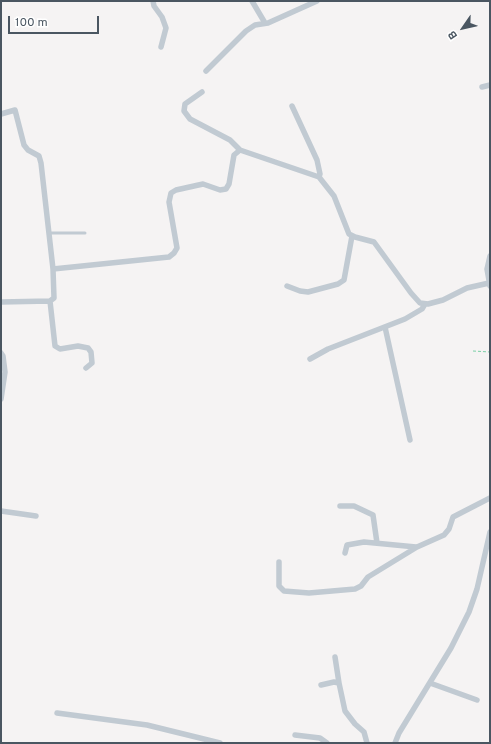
<!DOCTYPE html>
<style>
body{margin:0}
#map{position:relative;width:491px;height:744px;overflow:hidden;background:#f5f3f3;font-family:Overpass,sans-serif}
canvas{display:block}
.frame{position:absolute;inset:0;border:2px solid #4a5661;pointer-events:none}
.north{position:absolute;left:443px;top:8px;width:40px;height:40px;-webkit-text-stroke:3px #fff;paint-order:stroke;rotate:236deg;font-size:11px;font-weight:700;line-height:16px;text-align:center;color:#4a5661}
.north::after{content:'';display:block;margin:auto;width:14px;height:18px;background:#4a5661;clip-path:polygon(50% 0,100% 100%,50% 72%,0 100%)}
.scale{position:absolute;left:8px;top:16px;width:91px;height:18px;box-sizing:border-box;border:2px solid #4a5661;border-top:0;padding-left:5px;font-size:12px;line-height:14px;white-space:nowrap;color:#4a5661;-webkit-text-stroke:3px #fff;paint-order:stroke}
</style>
<div id="map">
<canvas width="491" height="744"></canvas>
<div class="frame"></div>
<div class="north">B</div>
<div class="scale">100 m</div>
</div>
<script>
const ctx = document.querySelector('canvas').getContext('2d');
ctx.lineJoin = 'round';
const shape = rows => new Path2D(rows.map(r => 'M' + r).join(''));
function stroke(path, color, width, dash) { ctx.strokeStyle = color; ctx.lineWidth = width; ctx.lineCap = dash ? 'butt' : 'round'; ctx.setLineDash(dash || []); ctx.stroke(path); }
const path = shape([
 [473,351,490,352]
]);
const lane = shape([
 [49,233,85,233]
]);
const street = shape([
 [153,1,154,6,162,17,166,28,161,47],
 [252,1,265,23],
 [206,71,246,31,255,25,268,23,317,1],
 [482,87,490,85],
 [202,92,185,104,184,111,190,119,230,140,240,150],
 [292,106,317,160,320,174,319,177],
 [1,114,15,110,24,145,28,150,39,156,41,163,53,269,54,298,50,301,1,302],
 [53,269,169,257,174,253,177,248,169,202,171,193,176,190,203,184,220,190,226,189,229,184,234,155,240,150,319,177,334,196,349,234,355,237,374,242,411,293,420,303,428,304,443,300,467,288,489,283],
 [287,286,300,291,308,292,338,284,344,280,352,236],
 [490,286,487,269,490,256],
 [50,301,55,346,60,349,78,346,88,348,91,352,92,363,86,368],
 [385,327,410,440],
 [1,353,3,356,5,372,1,399],
 [310,359,328,349,405,319,422,309,425,304],
 [340,506,354,506,373,515,377,543],
 [1,511,36,516],
 [345,553,347,545,364,542,416,547],
 [279,562,279,586,284,591,309,593,355,589,361,586,368,577,417,547,444,535,449,529,453,517,490,498],
 [335,657,339,683],
 [430,683,477,700],
 [321,685,334,682,339,683,345,711,355,724,364,732,367,743],
 [57,713,147,725,220,743],
 [295,735,320,738,327,743],
 [395,743,399,733,451,648,469,612,477,589,490,532]
]);
stroke(path, '#7ad0a6', 1, [3, 2]);
stroke(lane, '#c1cad2', 3);
stroke(street, '#c1cad2', 5.5);
</script>
